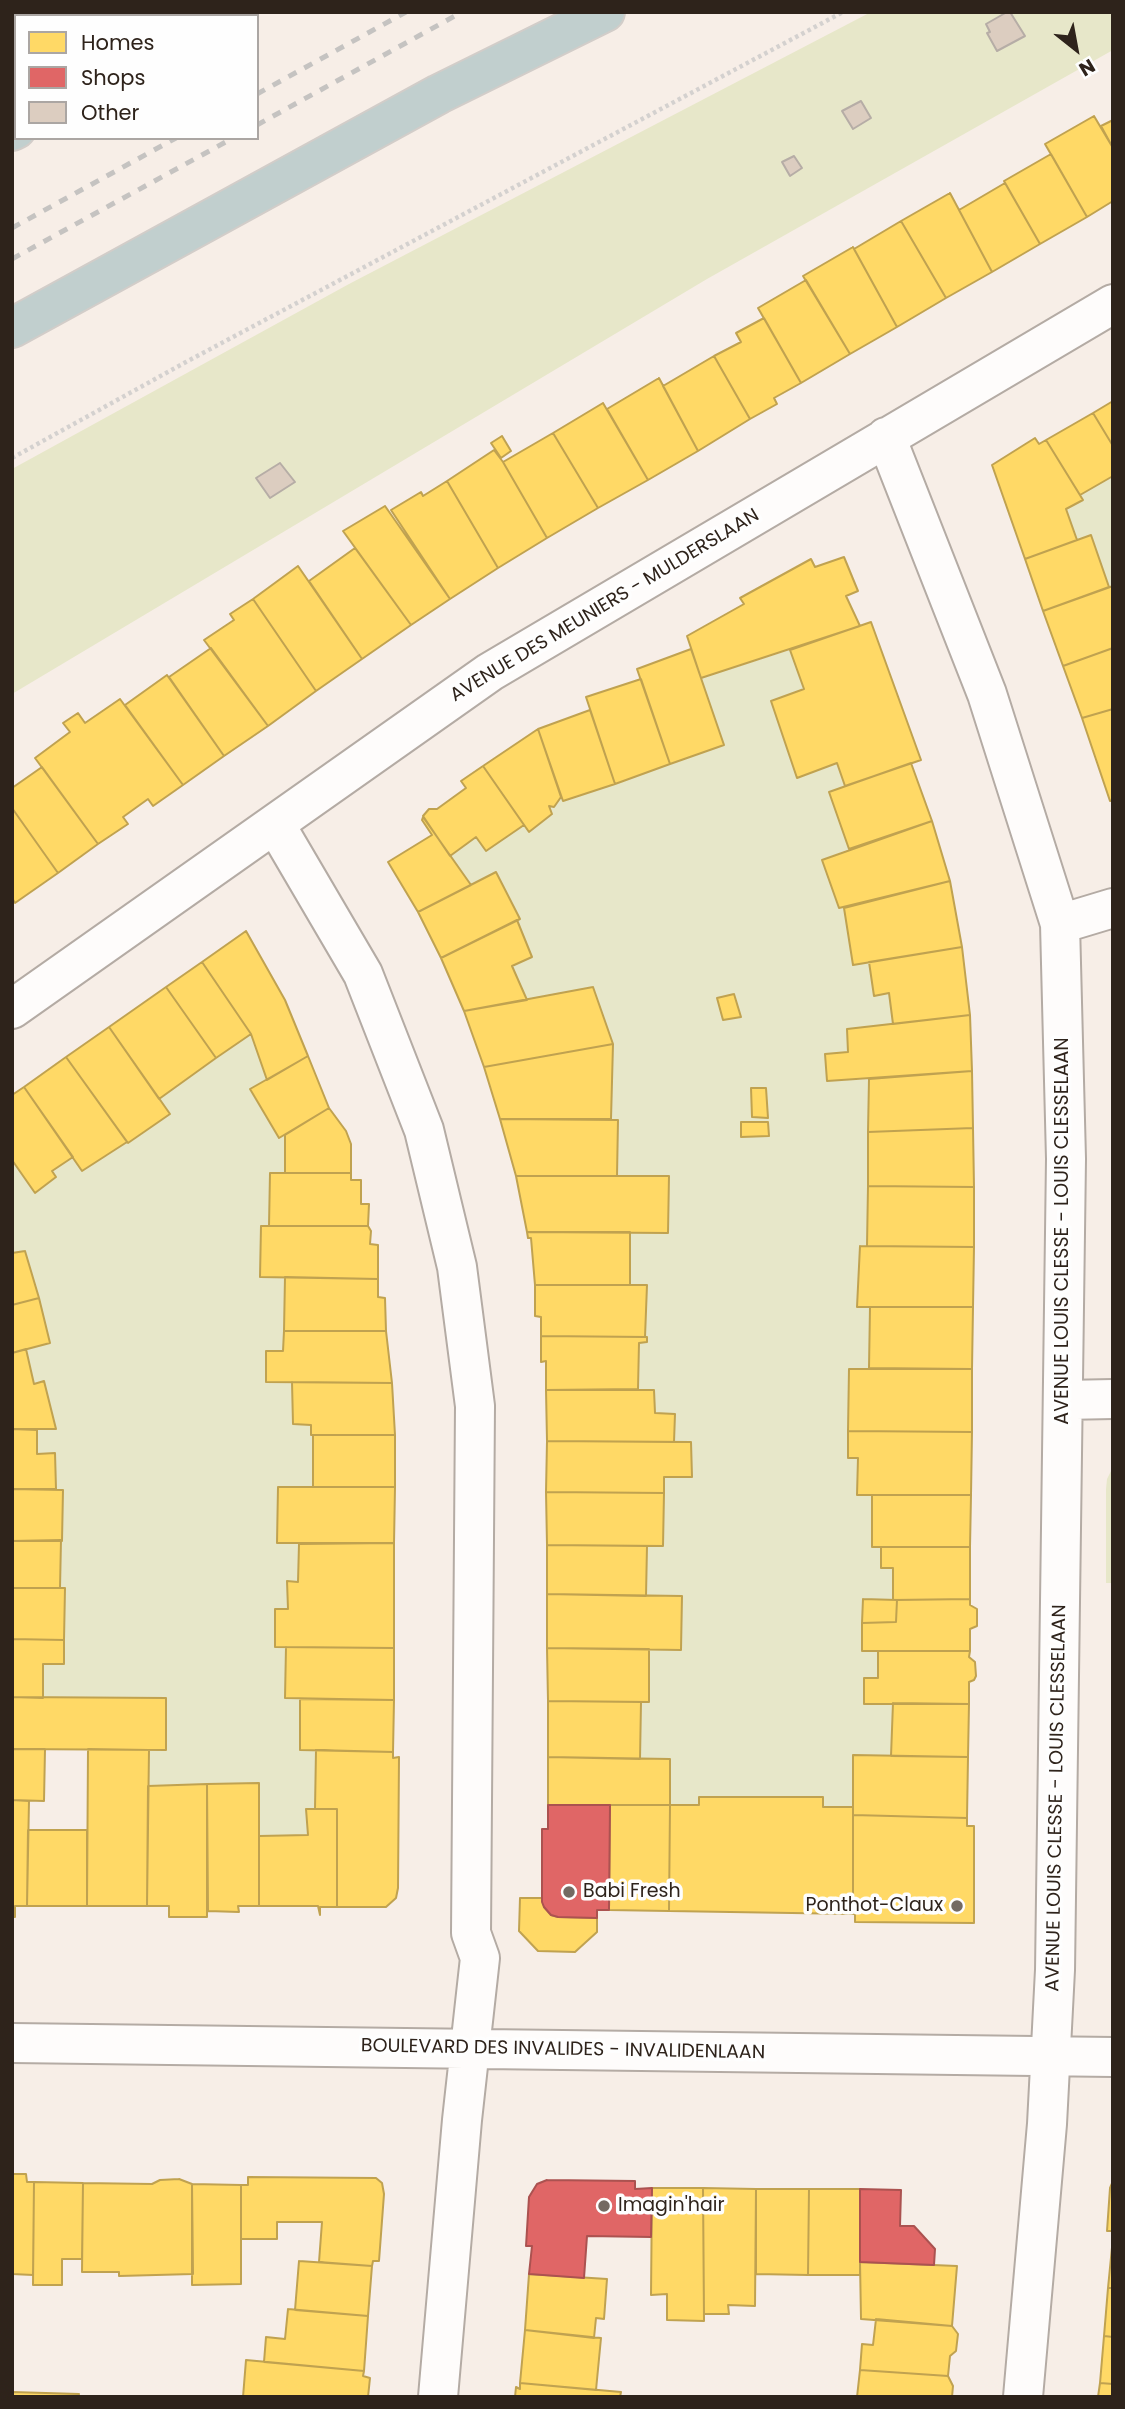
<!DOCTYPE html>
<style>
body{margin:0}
#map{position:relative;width:1125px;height:2409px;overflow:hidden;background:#f7eee7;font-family:Poppins,sans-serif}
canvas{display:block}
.frame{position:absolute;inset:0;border:14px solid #2e231b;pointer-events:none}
.legend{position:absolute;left:14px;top:14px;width:245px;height:126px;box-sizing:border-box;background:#fefefe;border:2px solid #aba6a3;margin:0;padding:9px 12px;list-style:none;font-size:21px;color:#2e231b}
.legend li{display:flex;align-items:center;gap:14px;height:35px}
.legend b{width:35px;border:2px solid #aba6a3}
.north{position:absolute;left:1041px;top:14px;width:70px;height:70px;-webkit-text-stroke:5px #fefefe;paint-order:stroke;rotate:149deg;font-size:19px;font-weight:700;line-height:28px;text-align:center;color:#2e231b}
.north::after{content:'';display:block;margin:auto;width:24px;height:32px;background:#2e231b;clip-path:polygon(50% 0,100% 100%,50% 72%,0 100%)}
</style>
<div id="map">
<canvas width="1125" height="2409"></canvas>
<div class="frame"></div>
<ul class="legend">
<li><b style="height:19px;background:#ffd966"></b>Homes</li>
<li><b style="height:19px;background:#e06666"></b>Shops</li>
<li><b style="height:19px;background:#dccdc0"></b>Other</li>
</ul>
<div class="north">N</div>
</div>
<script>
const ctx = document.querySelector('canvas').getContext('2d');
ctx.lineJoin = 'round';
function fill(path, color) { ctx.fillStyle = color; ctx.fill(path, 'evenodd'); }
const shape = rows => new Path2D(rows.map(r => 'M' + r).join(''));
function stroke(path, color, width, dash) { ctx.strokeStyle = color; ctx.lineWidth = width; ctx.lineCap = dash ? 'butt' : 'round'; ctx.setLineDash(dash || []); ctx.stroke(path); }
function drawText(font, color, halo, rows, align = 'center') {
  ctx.font = font + ' Poppins,sans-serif'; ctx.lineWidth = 7; ctx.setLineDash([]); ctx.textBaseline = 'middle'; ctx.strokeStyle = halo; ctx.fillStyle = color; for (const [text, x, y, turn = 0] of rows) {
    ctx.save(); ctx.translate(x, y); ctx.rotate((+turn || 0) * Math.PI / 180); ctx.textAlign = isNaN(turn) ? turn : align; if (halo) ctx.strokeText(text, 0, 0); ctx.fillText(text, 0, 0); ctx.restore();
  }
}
const green = shape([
 [12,12,81,12,75,16,16,16,16,49,12,51],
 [871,12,1113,12,1113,50,707,279,12,694,12,469,349,284],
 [1113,476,1113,586,1109,587,1091,535,1077,540,1066,509,1082,500,1080,495],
 [790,650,804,689,771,702,797,777,837,763,845,786,829,793,849,849,822,860,839,908,844,908,853,965,869,962,874,995,889,993,893,1024,847,1029,848,1052,825,1054,827,1081,869,1079,869,1368,849,1369,848,1458,858,1458,857,1494,872,1495,872,1547,881,1547,882,1568,893,1568,893,1600,863,1599,862,1623,862,1651,878,1651,878,1678,864,1678,864,1703,893,1703,891,1756,853,1756,853,1807,670,1805,670,1760,640,1759,641,1702,649,1702,649,1649,681,1649,682,1596,646,1596,647,1546,663,1546,664,1477,674,1442,675,1414,655,1413,654,1390,638,1389,639,1343,647,1342,647,1337,645,1337,646,1286,630,1285,630,1232,668,1176,617,1176,618,1120,611,1119,613,1044,593,988,527,1000,512,966,532,957,517,920,520,919,497,872,471,885,450,856,476,837,486,851,524,825,529,832,552,815,549,806,554,807,561,797,563,801,724,745,701,678],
 [734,994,741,1016,723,1020,718,998],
 [741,1122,768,1122,769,1136,741,1137],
 [251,1034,267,1080,250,1090,278,1137,285,1135,285,1173,269,1226,261,1227,260,1277,285,1277,283,1351,266,1382,292,1382,293,1424,311,1425,313,1435,313,1487,278,1487,277,1543,299,1544,298,1582,287,1582,288,1609,275,1610,275,1647,286,1647,286,1698,300,1699,300,1750,316,1750,315,1809,306,1809,308,1835,259,1836,258,1783,148,1786,149,1750,166,1750,43,1698,43,1664,64,1664,65,1589,60,1588,63,1490,56,1489,55,1454,37,1454,37,1430,56,1429,44,1382,34,1384,26,1349,50,1342,25,1251,12,1253,12,1161,35,1192,56,1177,52,1171,73,1157,83,1171,106,1155,107,1156,127,1142,129,1143,170,1114,159,1099],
 [1113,1467,1113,1583,1106,1583,1106,1489,1107,1479]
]);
const homes = shape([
 [1094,116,1113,148,1113,201,1087,217,1045,144,1094,116],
 [1113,120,1113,148,1101,126,1113,120],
 [1051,154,1087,217,1040,244,1004,181,1051,154],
 [1005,183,1040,244,992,272,959,210,1005,183],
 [950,193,992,272,946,298,901,221,950,193],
 [901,221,946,298,897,327,854,249,901,221],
 [853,247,897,327,850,354,803,276,853,247],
 [806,280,850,354,801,383,758,308,806,280],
 [764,318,801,383,774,398,777,404,750,419,714,356,741,342,736,333,764,318],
 [714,356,750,419,698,451,663,386,714,356],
 [659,378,698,451,648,480,607,409,659,378],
 [1113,401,1113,446,1093,413,1113,401],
 [603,403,648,480,598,508,553,433,603,403],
 [1093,413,1113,446,1113,476,1080,495,1046,440,1093,413],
 [553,433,598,508,547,538,503,462,553,433],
 [502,436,511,451,501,458,491,443,502,436],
 [1035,438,1039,444,1046,440,1083,500,1066,509,1077,540,1025,559,992,465,1035,438],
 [494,450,503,462,547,538,498,568,447,481,494,450],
 [447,481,498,568,450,599,391,510,421,492,423,496,447,481],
 [385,506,450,599,411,625,343,531,385,506],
 [1091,535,1109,587,1043,611,1025,559,1091,535],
 [355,548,411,625,362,659,309,581,355,548],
 [844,557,858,591,846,596,860,626,701,678,687,636,744,604,740,598,811,559,815,567,844,557],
 [298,566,362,659,316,691,253,599,298,566],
 [1113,586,1113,648,1063,666,1043,611,1113,586],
 [253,599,316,691,268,726,204,640,234,620,230,614,253,599],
 [871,622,921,760,845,786,837,763,797,778,771,701,804,689,790,650,871,622],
 [211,648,268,726,224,756,169,677,211,648],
 [1113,648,1113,709,1082,718,1063,666,1113,648],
 [691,649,724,745,670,764,637,669,691,649],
 [167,675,224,756,183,785,125,705,167,675],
 [641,679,670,764,615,784,586,697,641,679],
 [120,699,183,785,153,806,148,799,123,817,128,824,98,844,35,758,70,732,63,723,78,713,85,723,120,699],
 [1113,709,1113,800,1110,801,1082,718,1113,709],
 [590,710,615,784,563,801,538,729,590,710],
 [538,729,561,797,554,807,549,806,552,814,529,832,483,766,538,729],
 [911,763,932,821,849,849,829,792,911,763],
 [483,766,524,825,486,851,476,837,450,856,423,816,429,809,437,809,466,788,461,781,483,766],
 [42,767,98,844,58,873,12,808,12,788,42,767],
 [12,808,58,873,15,903,12,898,12,808],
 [423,817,471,885,418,912,388,862,432,835,422,820,423,817],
 [932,821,950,881,839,908,822,860,932,821],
 [496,872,520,919,441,958,418,912,496,872],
 [950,881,962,947,853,965,844,908,950,881],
 [517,920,532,957,512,966,527,1000,464,1011,441,958,517,920],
 [246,931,285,1000,308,1056,267,1080,251,1034,202,962,246,931],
 [962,947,970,1015,893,1024,889,993,874,996,869,962,962,947],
 [202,962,251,1034,216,1058,166,987,202,962],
 [166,987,216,1058,159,1099,109,1027,166,987],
 [593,987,613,1044,484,1067,464,1011,593,987],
 [734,994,741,1017,723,1020,717,998,734,994],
 [970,1015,972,1071,827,1081,825,1054,848,1052,847,1029,970,1015],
 [109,1027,170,1114,128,1143,66,1057,109,1027],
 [613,1044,611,1119,500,1119,484,1067,613,1044],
 [308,1056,329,1108,279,1138,250,1089,308,1056],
 [66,1057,127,1142,82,1171,24,1087,66,1057],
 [972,1071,973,1128,868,1132,869,1079,972,1071],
 [24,1087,73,1157,52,1171,56,1177,35,1193,12,1160,12,1095,24,1087],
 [751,1088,766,1088,768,1118,752,1117,751,1088],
 [329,1108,346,1131,351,1144,351,1173,285,1173,285,1135,329,1108],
 [500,1119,618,1120,617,1176,516,1176,500,1119],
 [741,1122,768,1122,769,1136,741,1137,741,1122],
 [973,1128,974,1187,868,1186,868,1132,973,1128],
 [270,1173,351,1173,351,1180,361,1180,361,1204,369,1204,368,1226,269,1226,270,1173],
 [516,1176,669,1176,668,1233,527,1232,516,1176],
 [868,1186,974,1187,974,1247,867,1246,868,1186],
 [261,1226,368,1226,371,1231,370,1244,378,1245,378,1279,260,1277,261,1226],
 [527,1232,630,1232,630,1285,535,1285,531,1238,528,1238,527,1232],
 [860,1246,974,1247,973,1307,857,1307,860,1246],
 [25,1251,39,1298,12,1305,12,1253,25,1251],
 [285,1277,378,1279,378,1297,385,1298,386,1331,284,1331,285,1277],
 [535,1285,647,1285,645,1337,541,1336,541,1317,535,1316,535,1285],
 [39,1298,50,1343,12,1353,12,1305,39,1298],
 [870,1307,973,1307,972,1369,869,1368,870,1307],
 [284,1331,386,1331,392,1383,266,1382,266,1351,283,1351,284,1331],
 [541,1336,647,1337,647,1342,639,1343,638,1389,546,1390,546,1361,541,1362,541,1336],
 [26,1349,34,1384,44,1381,56,1429,12,1429,12,1353,26,1349],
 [849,1369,972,1369,972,1432,848,1431,849,1369],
 [292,1382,392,1383,395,1435,311,1435,311,1425,293,1424,292,1382],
 [546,1390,654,1390,655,1413,675,1414,674,1442,547,1441,546,1390],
 [12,1429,37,1430,37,1454,55,1453,56,1489,12,1489,12,1429],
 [848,1431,972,1432,971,1495,857,1495,858,1458,848,1458,848,1431],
 [313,1435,395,1435,395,1487,313,1487,313,1435],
 [547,1441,691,1442,692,1477,664,1477,664,1493,546,1492,547,1441],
 [278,1487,395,1487,394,1543,277,1543,278,1487],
 [12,1489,63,1490,62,1541,12,1541,12,1489],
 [546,1492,664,1493,663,1546,547,1545,546,1492],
 [872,1495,971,1495,970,1547,872,1547,872,1495],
 [61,1540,60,1588,12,1588,12,1541,61,1540],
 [394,1543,394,1648,275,1647,275,1609,288,1609,287,1581,298,1582,299,1544,394,1543],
 [547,1545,647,1546,646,1596,547,1594,547,1545],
 [881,1547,970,1547,970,1599,893,1600,893,1568,881,1568,881,1547],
 [12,1588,65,1588,64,1640,12,1639,12,1588],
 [547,1594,682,1596,681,1650,547,1648,547,1594],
 [863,1599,897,1600,896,1622,862,1623,863,1599],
 [970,1599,970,1605,977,1609,977,1626,970,1629,970,1651,862,1651,862,1623,896,1622,897,1600,970,1599],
 [12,1639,64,1640,64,1664,43,1664,43,1698,12,1697,12,1639],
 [286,1647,394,1648,394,1700,285,1698,286,1647],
 [547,1648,649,1649,649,1702,548,1701,547,1648],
 [878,1651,970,1651,969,1657,975,1662,976,1676,974,1680,969,1682,969,1704,864,1704,864,1678,878,1678,878,1651],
 [12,1697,166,1698,166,1750,12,1749,12,1697],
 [300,1699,394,1700,393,1752,300,1750,300,1699],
 [548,1701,641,1702,640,1759,548,1757,548,1701],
 [893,1703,969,1704,968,1757,891,1756,893,1703],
 [12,1749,45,1749,44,1801,12,1800,12,1749],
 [88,1749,149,1750,147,1906,87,1906,88,1749],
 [316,1750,393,1752,393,1758,399,1757,398,1888,396,1898,386,1907,337,1907,337,1809,315,1809,316,1750],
 [853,1755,968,1757,967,1818,853,1815,853,1755],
 [548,1757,670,1759,670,1805,548,1805,548,1757],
 [259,1783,259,1906,238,1906,239,1912,208,1911,207,1784,259,1783],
 [207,1784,207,1917,169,1917,169,1906,147,1906,148,1786,207,1784],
 [699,1797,823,1797,823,1807,853,1807,853,1914,669,1911,670,1805,699,1805,699,1797],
 [12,1800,29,1801,27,1906,15,1906,15,1917,12,1917,12,1800],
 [610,1805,670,1805,669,1911,609,1910,610,1805],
 [306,1809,337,1809,337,1907,320,1907,320,1915,318,1906,259,1906,259,1836,308,1835,306,1809],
 [853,1815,967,1818,967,1826,974,1826,974,1923,855,1922,855,1913,853,1914,853,1815],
 [28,1830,87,1830,87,1906,27,1906,28,1830],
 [520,1898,542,1898,544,1907,551,1915,558,1917,597,1918,597,1932,575,1952,538,1951,519,1931,520,1898],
 [12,2174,26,2174,27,2182,34,2182,33,2275,12,2274,12,2174],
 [248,2177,376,2178,382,2183,384,2194,379,2261,373,2261,372,2266,319,2262,322,2222,277,2222,277,2239,241,2239,241,2185,248,2185,248,2177],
 [179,2179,192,2184,193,2274,119,2276,119,2272,82,2272,83,2183,152,2184,160,2180,179,2179],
 [1113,2181,1113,2231,1107,2231,1110,2188,1113,2181],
 [34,2182,83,2183,82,2259,62,2259,62,2285,33,2285,34,2182],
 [192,2184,241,2185,241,2284,192,2285,192,2184],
 [652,2188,703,2188,704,2321,667,2320,667,2294,651,2295,652,2188],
 [703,2188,756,2189,755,2306,728,2305,729,2314,704,2314,703,2188],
 [756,2189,809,2189,808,2275,756,2274,756,2189],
 [809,2189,860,2189,860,2275,808,2275,809,2189],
 [1113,2237,1113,2288,1108,2288,1113,2237],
 [299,2261,372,2266,368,2316,295,2310,299,2261],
 [860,2262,957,2266,952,2326,861,2319,860,2262],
 [529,2274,607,2279,604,2319,596,2318,594,2338,525,2330,529,2274],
 [1108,2288,1113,2288,1113,2337,1104,2336,1108,2288],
 [288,2309,368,2316,364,2371,264,2362,266,2337,285,2339,288,2309],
 [876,2319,952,2326,958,2334,956,2351,950,2356,948,2376,860,2370,862,2344,873,2345,876,2319],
 [525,2330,601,2338,596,2390,520,2383,525,2330],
 [1104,2336,1113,2337,1113,2384,1100,2383,1104,2336],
 [246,2360,364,2371,363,2376,370,2378,368,2397,243,2397,246,2360],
 [860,2370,948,2376,953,2386,952,2397,857,2397,860,2370],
 [520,2383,621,2392,620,2397,515,2397,516,2387,520,2389,520,2383],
 [1100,2383,1113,2384,1113,2397,1098,2397,1100,2383],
 [12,2392,79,2394,78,2397,12,2397,12,2392]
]);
const shops = shape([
 [548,1805,610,1805,609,1910,597,1910,597,1918,558,1917,551,1915,544,1907,542,1902,542,1829,548,1829,548,1805],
 [547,2180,635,2181,635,2189,652,2188,651,2237,587,2236,584,2278,529,2274,532,2246,526,2246,529,2197,537,2184,547,2180],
 [860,2189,901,2190,900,2226,914,2226,935,2249,934,2265,860,2262,860,2189]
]);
const building = shape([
 [1007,12,1010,12,1025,36,997,51,987,33,990,32,986,24,1007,12],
 [861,101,871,118,853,129,842,111,861,101],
 [794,156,802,168,790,176,782,162,794,156],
 [280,463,295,482,270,498,256,478,280,463]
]);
const path = shape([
 [12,458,186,362,843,12]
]);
const minor = shape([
 [886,437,987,694,1060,924,1066,1159,1055,1970,1047,2124,1023,2397],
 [275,824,363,974,424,1130,457,1267,475,1406,471,1933,480,1958,462,2120,438,2397],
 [1060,924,1113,908],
 [12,1009,490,672,1113,304],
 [1064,1400,1113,1399],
 [12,2043,1113,2057]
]);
const highway = shape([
 [220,16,226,12],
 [12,131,16,129],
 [12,328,439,94,605,12]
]);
const rail = shape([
 [257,94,406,12],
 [257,125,462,12],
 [12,228,176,138],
 [12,259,233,138]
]);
const markers = [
 [569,1892,7,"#746a62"],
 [957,1906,7,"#746a62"],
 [604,2206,7,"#746a62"]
];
const streetNames = [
 ["AVENUE DES MEUNIERS - MULDERSLAAN",605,606,-31],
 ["AVENUE LOUIS CLESSE - LOUIS CLESSELAAN",1063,1231,-90],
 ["AVENUE LOUIS CLESSE - LOUIS CLESSELAAN",1057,1798,-89],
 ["BOULEVARD DES INVALIDES - INVALIDENLAAN",563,2050,1]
];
const poiNames = [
 ["Babi Fresh",583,1892],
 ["Ponthot-Claux",943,1906,"right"],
 ["Imagin'hair",618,2206]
];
fill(green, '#e7e7c9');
fill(homes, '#ffd966');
stroke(homes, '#c0a250', 2);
fill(shops, '#e06666');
stroke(shops, '#ab5250', 2);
fill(building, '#dccdc0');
stroke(building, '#b6ada6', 2);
stroke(minor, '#b4aba4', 42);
stroke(highway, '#d2cdc9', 42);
stroke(path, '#d4d1cf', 4.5, [3.5, 3.5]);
stroke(minor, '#fefcfb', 38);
stroke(highway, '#c1cfce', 38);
stroke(rail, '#c5c3c1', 5, [9, 9]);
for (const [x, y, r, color] of markers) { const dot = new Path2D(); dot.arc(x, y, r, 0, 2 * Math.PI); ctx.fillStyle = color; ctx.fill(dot); stroke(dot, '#fefefe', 2.5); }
drawText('19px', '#2e231b', '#fefefe', streetNames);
drawText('19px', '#2e231b', '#fefefe', poiNames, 'left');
</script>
